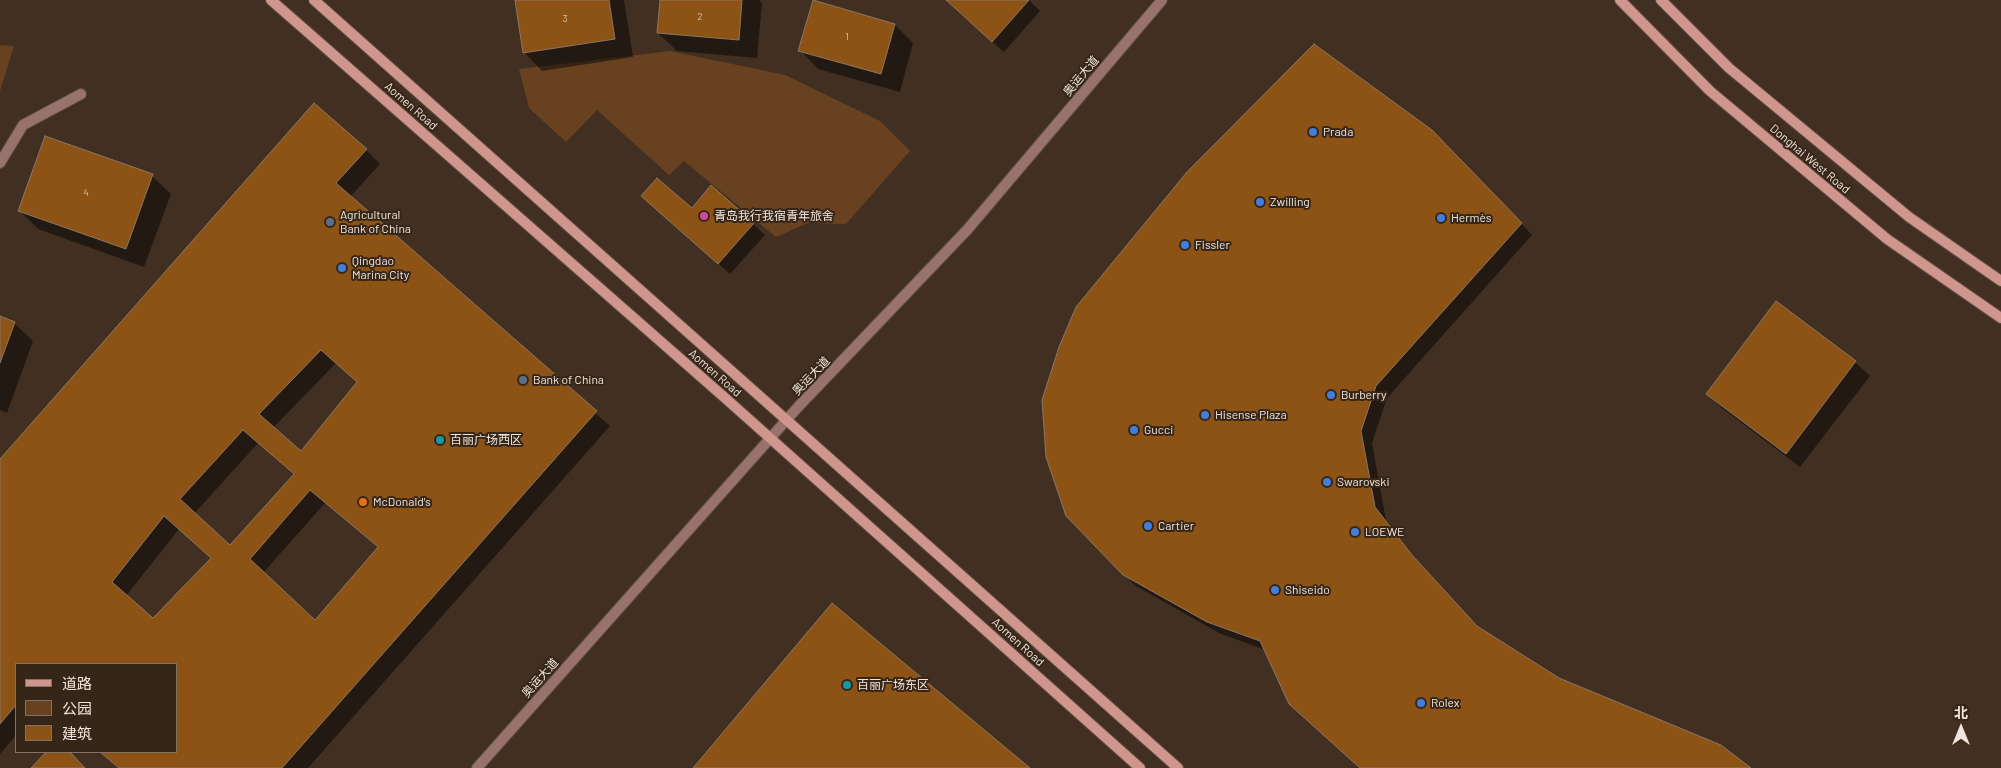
<!DOCTYPE html>
<meta charset="utf-8">
<style>
body{margin:0}
#map{position:relative;width:2001px;height:768px;overflow:hidden;background:#413022;font-family:Barlow,"Noto Sans SC",sans-serif}
canvas{display:block}
.legend{position:absolute;left:15px;top:663px;width:162px;height:90px;box-sizing:border-box;background:#362618;border:1px solid #817367;margin:0;padding:6px 9px;list-style:none;font-size:15px;color:#f1e6dd}
.legend li{display:flex;align-items:center;gap:10px;height:25px}
.legend b{width:25px;border:1px solid #817367}
.north{position:absolute;left:1936px;top:703px;width:50px;height:50px;-webkit-text-stroke:4px #362618;paint-order:stroke;rotate:0deg;font-size:14px;font-weight:700;line-height:20px;text-align:center;color:#f1e6dd}
.north::after{content:'';display:block;margin:auto;width:18px;height:22px;background:#f1e6dd;clip-path:polygon(50% 0,100% 100%,50% 72%,0 100%)}
</style>
<div id="map">
<canvas width="2001" height="768"></canvas>
<ul class="legend">
<li><b style="height:6px;background:#d0968d"></b>道路</li>
<li><b style="height:14px;background:#684220"></b>公园</li>
<li><b style="height:14px;background:#8d5314"></b>建筑</li>
</ul>
<div class="north">北</div>
</div>
<script>
const ctx = document.querySelector('canvas').getContext('2d');
ctx.lineJoin = 'round';
function fill(path, color) { ctx.fillStyle = color; ctx.fill(path, 'evenodd'); }
const shape = rows => new Path2D(rows.map(r => 'M' + r).join(''));
function stroke(path, color, width, dash) { ctx.strokeStyle = color; ctx.lineWidth = width; ctx.lineCap = dash ? 'butt' : 'round'; ctx.setLineDash(dash || []); ctx.stroke(path); }
function drawText(font, color, halo, rows, align = 'center') {
  ctx.font = font + ' Barlow,"Noto Sans SC",sans-serif'; ctx.lineWidth = 4; ctx.setLineDash([]); ctx.textBaseline = 'middle'; ctx.strokeStyle = halo; ctx.fillStyle = color; for (const [text, x, y, turn = 0] of rows) {
    ctx.save(); ctx.translate(x, y); ctx.rotate((+turn || 0) * Math.PI / 180); ctx.textAlign = isNaN(turn) ? turn : align; if (halo) ctx.strokeText(text, 0, 0); ctx.fillText(text, 0, 0); ctx.restore();
  }
}
const green = shape([
 [0,45,14,46,0,91],
 [670,51,785,75,880,121,910,151,846,224,808,223,776,237,684,161,669,175,597,110,566,142,529,108,519,69]
]);
const shadow = shape([
 [516,0,624,0,633,57,542,71,524,52],
 [661,0,759,0,762,3,757,58,677,51,658,33],
 [948,0,1029,0,1040,11,1004,52,958,12],
 [895,25,913,43,900,92,818,69,800,50],
 [1431,131,1532,235,1387,398,1372,443,1386,520,1424,569,1479,629,1558,679,1749,768,1361,768,1265,650,1219,633,1136,586,1124,575],
 [366,150,380,164,350,197,610,426,308,768,119,768,100,752,176,752,176,664,16,664,16,735,0,754,0,461],
 [336,363,358,383,301,453,273,428],
 [258,443,294,475,230,547,194,514],
 [325,503,378,548,315,621,263,573],
 [179,529,212,559,153,619,126,596],
 [152,176,171,194,144,267,38,229,20,211],
 [712,187,765,235,730,274,654,207,692,210],
 [1776,303,1855,362,1870,376,1800,467,1722,408,1707,394],
 [0,317,14,323,33,341,7,413,0,410]
]);
const building = shape([
 [515,0,609,0,615,39,523,53,515,0],
 [660,0,742,0,739,40,657,33,660,0],
 [813,0,895,24,881,74,798,51,813,0],
 [946,0,1029,0,992,42,946,0],
 [1314,44,1432,130,1522,223,1376,386,1361,431,1375,507,1413,556,1477,626,1559,678,1721,745,1751,768,1360,768,1289,704,1260,641,1207,622,1123,575,1066,516,1046,457,1042,400,1059,347,1076,307,1187,172,1314,44],
 [314,103,367,149,336,183,597,411,282,768,119,768,100,752,176,752,176,664,16,664,16,705,0,724,0,459,314,103],
 [321,350,357,382,301,451,259,414,321,350],
 [243,430,294,474,230,545,180,499,243,430],
 [310,490,378,547,315,620,250,559,310,490],
 [164,516,211,558,153,618,112,582,164,516],
 [45,136,153,174,126,249,18,211,45,136],
 [657,178,692,208,711,185,754,223,718,264,641,196,657,178],
 [1776,301,1856,361,1786,454,1706,394,1776,301],
 [0,316,15,322,0,363,0,316],
 [832,603,1030,768,693,768,832,603],
 [46,752,70,752,85,768,31,768,46,752]
]);
const street = shape([
 [0,163,23,125,81,94],
 [477,768,798,407,967,230,1162,0]
]);
const secondary = shape([
 [271,0,724,397,1140,768],
 [314,0,1178,768],
 [1620,0,1710,91,1887,239,2001,318],
 [1661,0,1729,68,1909,217,2001,281]
]);
const markers = [
 [1313,132,5,"#3f7fe0"],
 [1260,202,5,"#3f7fe0"],
 [704,216,5,"#d1479c"],
 [1441,218,5,"#3f7fe0"],
 [330,222,5,"#5c6f8a"],
 [1185,245,5,"#3f7fe0"],
 [342,268,5,"#3f7fe0"],
 [523,380,5,"#5c6f8a"],
 [1331,395,5,"#3f7fe0"],
 [1205,415,5,"#3f7fe0"],
 [1134,430,5,"#3f7fe0"],
 [440,440,5,"#0f9aa8"],
 [1327,482,5,"#3f7fe0"],
 [363,502,5,"#e8710a"],
 [1148,526,5,"#3f7fe0"],
 [1355,532,5,"#3f7fe0"],
 [1275,590,5,"#3f7fe0"],
 [847,685,5,"#0f9aa8"],
 [1421,703,5,"#3f7fe0"]
];
const numberNames = [
 ["2",700,17],
 ["3",565,19],
 ["1",847,37],
 ["4",86,193]
];
const streetNames = [
 ["奥运大道",1081,76,-50],
 ["Aomen Road",411,106,41],
 ["Donghai West Road",1810,159,40],
 ["Aomen Road",715,373,41],
 ["奥运大道",811,376,-46],
 ["Aomen Road",1018,642,42],
 ["奥运大道",540,678,-48]
];
const poiNames = [
 ["Prada",1323,132],
 ["Zwilling",1270,202],
 ["Agricultural",340,215],
 ["Bank of China",340,229],
 ["青岛我行我宿青年旅舍",714,216],
 ["Hermès",1451,218],
 ["Fissler",1195,245],
 ["Qingdao",352,261],
 ["Marina City",352,275],
 ["Bank of China",533,380],
 ["Burberry",1341,395],
 ["Hisense Plaza",1215,415],
 ["Gucci",1144,430],
 ["百丽广场西区",450,440],
 ["Swarovski",1337,482],
 ["McDonald's",373,502],
 ["Cartier",1158,526],
 ["LOEWE",1365,532],
 ["Shiseido",1285,590],
 ["百丽广场东区",857,685],
 ["Rolex",1431,703]
];
fill(green, '#684220');
fill(shadow, '#0007');
fill(building, '#8d5314');
stroke(building, '#8a7666', 1);
stroke(street, '#5d4d40', 12);
stroke(secondary, '#5d4d40', 12);
stroke(street, '#98736d', 10);
stroke(secondary, '#d0968d', 10);
for (const [x, y, r, color] of markers) { const dot = new Path2D(); dot.arc(x, y, r, 0, 2 * Math.PI); ctx.fillStyle = color; ctx.fill(dot); stroke(dot, '#362618', 2); }
drawText('10px', '#d8c1ab', null, numberNames);
drawText('12px', '#f1e6dd', '#362618', streetNames);
drawText('12px', '#f1e6dd', '#362618', poiNames, 'left');
</script>
